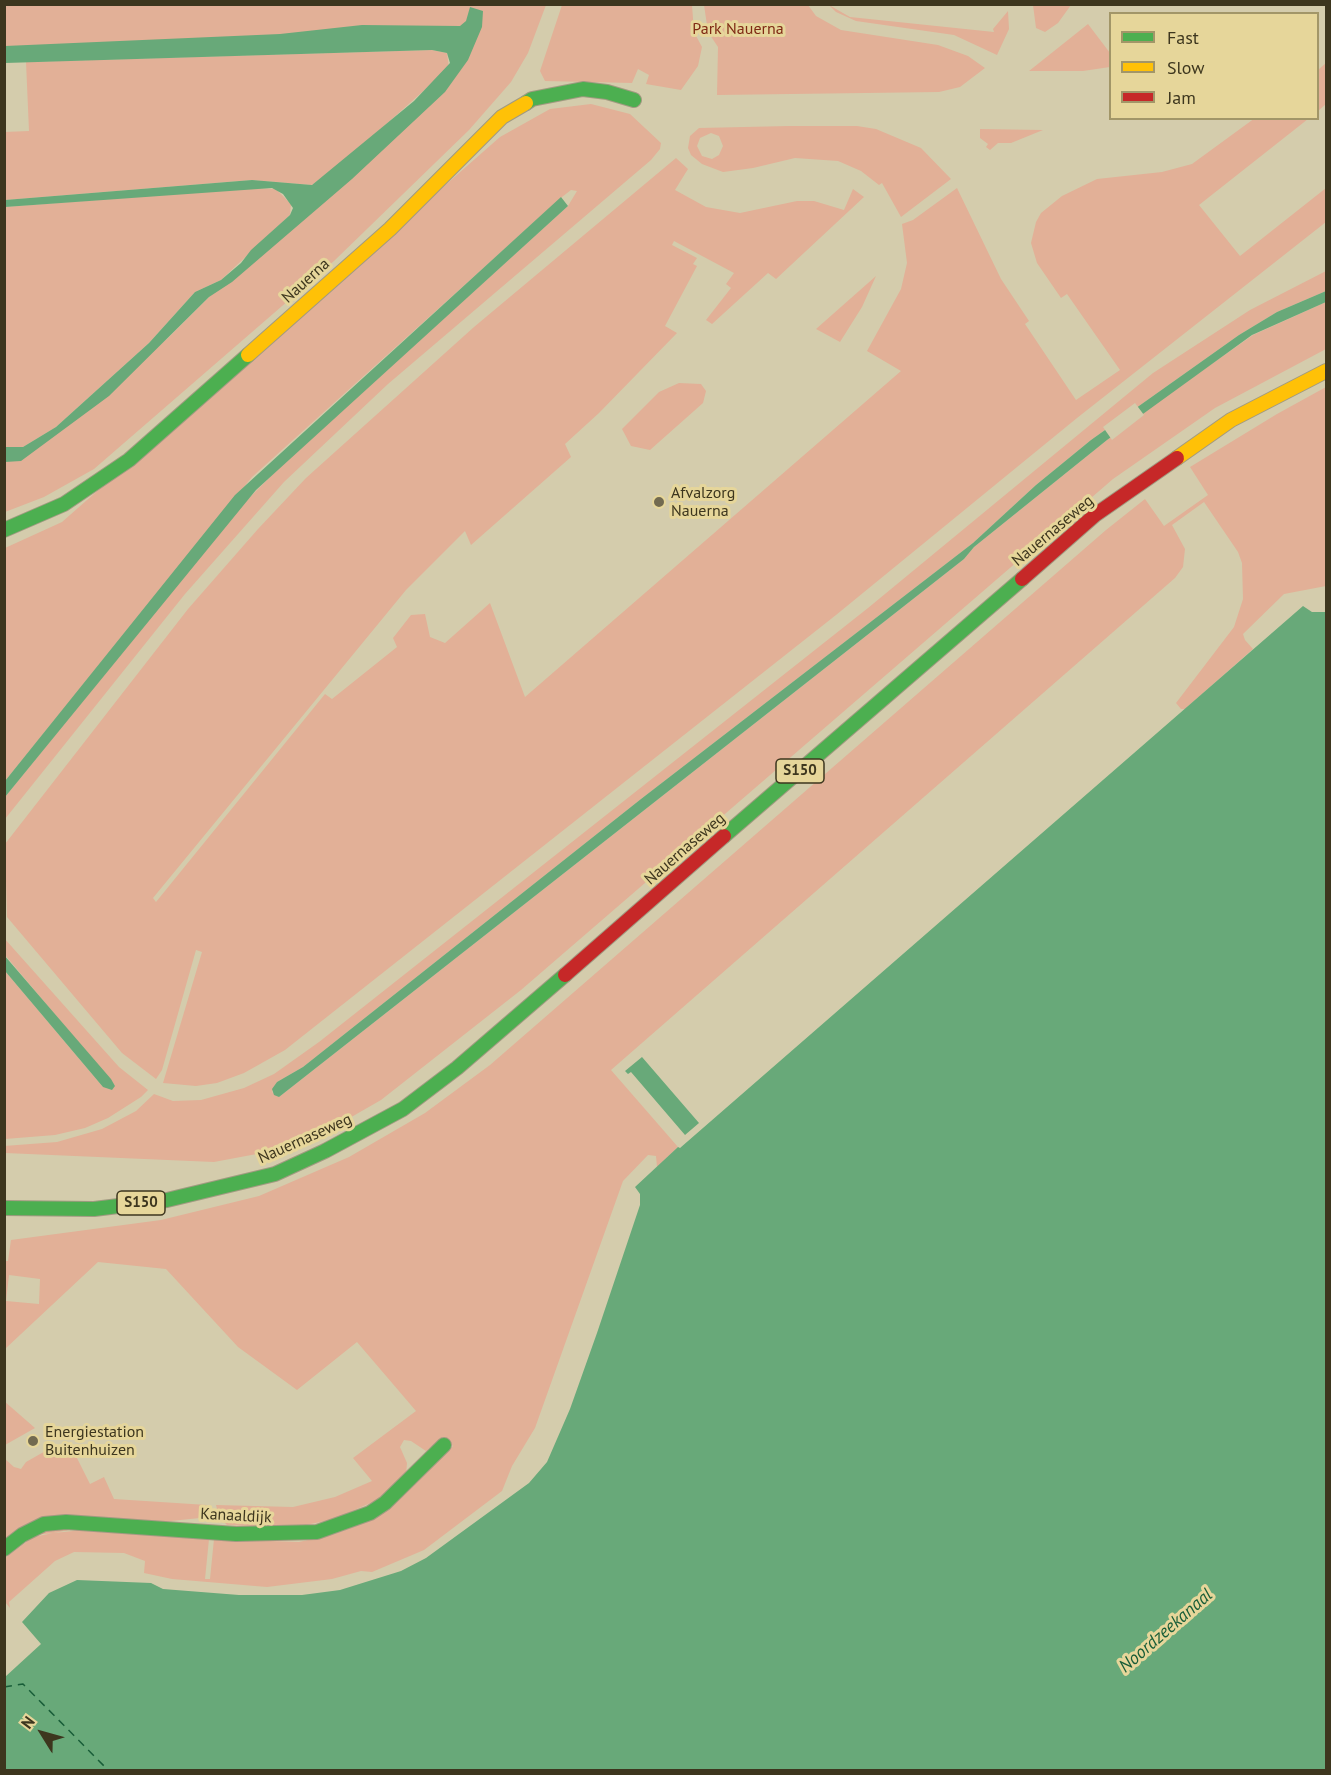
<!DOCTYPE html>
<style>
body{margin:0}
#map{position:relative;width:1331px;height:1775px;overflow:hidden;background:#d4ccac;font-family:"PT Sans",sans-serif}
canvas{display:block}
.frame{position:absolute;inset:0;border:6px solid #3d361e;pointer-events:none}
.legend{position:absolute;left:1109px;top:12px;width:210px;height:108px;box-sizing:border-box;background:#e6d69a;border:2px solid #a29668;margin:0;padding:8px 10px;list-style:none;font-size:18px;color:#3d361e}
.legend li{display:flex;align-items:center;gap:12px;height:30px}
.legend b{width:30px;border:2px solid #a29668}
.north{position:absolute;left:12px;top:1703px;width:60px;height:60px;-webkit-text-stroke:4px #e6d69a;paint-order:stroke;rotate:307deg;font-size:16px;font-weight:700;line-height:24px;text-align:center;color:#3d361e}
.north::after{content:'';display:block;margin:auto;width:21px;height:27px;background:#3d361e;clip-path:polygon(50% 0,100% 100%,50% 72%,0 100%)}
</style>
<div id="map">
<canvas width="1331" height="1775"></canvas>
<div class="frame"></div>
<ul class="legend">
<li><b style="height:8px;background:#4caf50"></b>Fast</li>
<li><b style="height:8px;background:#ffc107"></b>Slow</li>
<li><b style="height:8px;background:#c62828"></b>Jam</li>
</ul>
<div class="north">N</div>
</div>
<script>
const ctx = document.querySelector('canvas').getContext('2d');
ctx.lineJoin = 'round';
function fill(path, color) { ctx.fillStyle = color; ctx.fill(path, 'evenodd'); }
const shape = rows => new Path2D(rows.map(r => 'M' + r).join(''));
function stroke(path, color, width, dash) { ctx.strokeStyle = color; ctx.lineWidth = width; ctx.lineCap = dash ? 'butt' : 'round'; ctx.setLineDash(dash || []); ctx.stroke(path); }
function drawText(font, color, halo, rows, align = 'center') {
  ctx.font = font + ' "PT Sans",sans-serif'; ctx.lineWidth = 6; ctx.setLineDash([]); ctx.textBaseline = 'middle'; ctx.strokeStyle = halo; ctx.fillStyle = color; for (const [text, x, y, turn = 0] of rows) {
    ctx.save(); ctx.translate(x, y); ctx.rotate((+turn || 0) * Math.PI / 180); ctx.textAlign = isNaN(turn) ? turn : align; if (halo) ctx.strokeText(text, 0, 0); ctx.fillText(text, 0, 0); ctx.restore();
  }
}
const green = shape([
 [5,5,546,5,528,53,511,82,469,130,334,261,94,469,44,497,5,512,5,455,27,451,167,339,209,297,442,89,472,41,5,52],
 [562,5,692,5,694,32,702,47,698,66,681,90,646,84,649,75,638,69,632,83,545,81,540,71],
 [704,5,808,5,816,16,841,30,938,45,968,56,985,68,960,87,939,92,717,95,718,47,708,32],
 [829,5,850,17,994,32,993,29,1008,11,1009,29,997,55,954,35,856,21,836,12],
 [1033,5,1033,4,1071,5,1058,23,1045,32,1036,28],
 [1088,24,1110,53,1110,67,1083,71,1029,71],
 [432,50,447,53,449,68,354,153,312,185,252,180,5,200,4,132,29,131,26,62],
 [1326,63,1326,104,1318,111,1318,70],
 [591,104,630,114,661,143,660,149,651,160,388,384,284,482,185,594,5,819,5,797,240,507,283,464,568,206,577,191,571,190,562,197,252,477,5,781,5,548,62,522,500,137,550,109],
 [1255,118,1308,119,1199,205,1240,256,1326,188,1326,222,1077,418,836,615,285,1050,244,1073,217,1083,196,1086,163,1083,202,952,196,950,162,1070,156,1079,122,1053,7,917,5,844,188,609,258,529,306,478,474,327,676,158,688,169,675,190,706,207,740,213,797,201,814,201,844,210,853,189,864,197,776,279,768,273,712,324,706,320,731,288,726,284,734,273,674,241,672,245,697,258,693,264,697,266,665,326,677,333,599,413,565,444,571,457,471,545,465,531,406,590,153,898,156,902,325,694,332,699,397,647,393,638,411,615,425,614,430,637,445,643,490,603,525,697,901,371,867,351,901,289,907,263,902,224,913,220,957,188,1001,279,1029,321,1025,324,1076,400,1120,370,1067,294,1061,298,1037,263,1031,243,1036,222,1041,213,1062,196,1097,179,1162,172,1192,164],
 [789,126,857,126,876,129,921,148,951,179,901,217,882,183,879,185,861,171,838,161,795,158,753,168,723,172,702,164,691,155,688,148,690,136,699,128],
 [711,133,719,136,723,146,719,155,712,159,702,156,697,146,700,138],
 [980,129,1043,130,1011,143,998,143,990,150,986,147,988,144,980,138],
 [254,188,276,189,291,204,290,215,221,280,195,292,149,343,56,427,23,447,5,447,5,207],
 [1326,271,1326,291,1277,312,1239,335,1091,440,1036,485,973,543,641,799,303,1067,277,1082,272,1092,279,1097,964,559,974,547,1133,419,1253,335,1326,302,1326,349,1215,408,1113,479,521,990,381,1100,334,1127,295,1143,262,1153,214,1162,5,1153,4,1146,57,1142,102,1129,136,1111,154,1094,173,1101,201,1100,244,1088,274,1074,319,1042,868,608,1153,373,1250,310],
 [876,276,862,307,840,342,816,329],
 [679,383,701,384,706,391,703,403,650,450,631,446,622,429,659,392],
 [1326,387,1326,586,1284,594,1243,634,1245,640,1253,649,1185,709,1181,709,1176,703,1234,627,1243,599,1242,563,1238,552,1204,502,1172,525,1185,549,1183,567,1175,578,611,1070,678,1147,657,1167,656,1156,648,1155,623,1181,535,1428,512,1466,502,1491,424,1550,372,1572,361,1571,332,1579,267,1587,172,1579,144,1573,145,1561,124,1553,74,1552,55,1561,9,1602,10,1608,5,1602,5,1558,33,1537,69,1530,209,1539,205,1579,210,1579,214,1539,299,1542,335,1534,364,1523,392,1506,453,1446,443,1437,426,1451,411,1441,404,1440,400,1447,407,1463,406,1475,375,1501,334,1519,292,1528,227,1525,219,1517,216,1505,293,1507,335,1497,372,1481,353,1458,416,1411,357,1342,297,1390,238,1347,166,1269,98,1262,5,1349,5,1261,8,1261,11,1240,161,1220,259,1196,349,1157,425,1113,490,1065,1106,530,1145,499,1164,526,1208,495,1190,467,1277,414],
 [9,1275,40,1279,39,1304,6,1301],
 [4,938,119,1067,148,1090,141,1097,108,1118,85,1128,55,1135,5,1139,5,971,103,1087,115,1086,5,955],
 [4,1401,35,1428,5,1445,4,1445],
 [56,1445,82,1453,76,1456,90,1484,104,1477,114,1499,207,1505,200,1518,5,1538,4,1458,14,1467,21,1469,26,1462]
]);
const water = shape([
 [470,7,483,11,482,27,468,60,445,92,352,179,232,282,209,297,109,396,21,461,5,462,5,447,23,447,56,427,149,343,195,292,221,280,241,263,251,250,290,215,293,208,283,194,272,188,5,207,5,200,252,180,312,185,414,101,450,63,447,53,432,50,5,63,5,46,280,34,362,25,460,26,466,21],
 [561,197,568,206,256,490,5,797,5,781,235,495],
 [1326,291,1326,302,1252,335,1107,440,974,547,964,559,279,1097,274,1095,272,1089,277,1082,303,1067,641,799,973,543,1036,485,1091,440,1239,335,1277,312],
 [1303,606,1312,612,1326,612,1326,1770,5,1770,5,1677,41,1644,22,1622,49,1593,77,1580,151,1583,163,1589,239,1595,302,1595,340,1590,401,1571,426,1558,529,1483,547,1462,570,1409,597,1333,640,1205,640,1194,635,1187,678,1147,680,1148],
 [4,955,111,1079,115,1086,112,1090,103,1087,5,971],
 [642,1057,699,1123,685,1135,631,1072,628,1074,625,1071]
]);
const pier = shape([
 [1135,403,1144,415,1112,440,1103,427]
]);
const ferry = shape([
 [4,1687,23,1684,108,1770]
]);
const fast = shape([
 [526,103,532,99,583,89,607,92,634,100],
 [4,530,64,504,129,460,248,355],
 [724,836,1022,579],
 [4,1208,94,1209,167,1200,275,1174,325,1151,403,1109,457,1068,565,975],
 [4,1549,22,1535,44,1524,66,1522,236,1534,317,1532,370,1513,385,1503,444,1445]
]);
const slow = shape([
 [248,355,390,229,502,117,526,103],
 [1177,458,1231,420,1326,371]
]);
const jam = shape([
 [1022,579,1095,515,1177,458],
 [565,975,724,836]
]);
const markers = [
 [659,502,6,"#726a50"],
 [33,1441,6,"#726a50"]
];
const shields = [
 [800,771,48],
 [141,1203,48]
];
const shieldNames = [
 ["S150",800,771],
 ["S150",141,1203]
];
const parkNames = [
 ["Park Nauerna",738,29]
];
const streetNames = [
 ["Nauerna",306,281,-42],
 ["Nauernaseweg",1053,531,-40],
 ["Nauernaseweg",685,849,-41],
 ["Nauernaseweg",305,1139,-24],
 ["Kanaaldijk",236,1516,3]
];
const poiNames = [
 ["Afvalzorg",671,493],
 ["Nauerna",671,511],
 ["Energiestation",45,1432],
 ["Buitenhuizen",45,1450]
];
const waterNames = [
 ["Noordzeekanaal",1166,1631,-41]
];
fill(green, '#e2b097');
fill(water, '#68a979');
fill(pier, '#d4ccac');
stroke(ferry, '#185d38', 1.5, [8, 6]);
stroke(fast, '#a19a81', 16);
stroke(slow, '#a19a81', 16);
stroke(jam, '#a19a81', 16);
stroke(fast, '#4caf50', 14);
stroke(slow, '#ffc107', 14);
stroke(jam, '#c62828', 14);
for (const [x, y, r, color] of markers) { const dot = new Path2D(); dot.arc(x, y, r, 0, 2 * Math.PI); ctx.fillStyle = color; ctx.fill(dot); stroke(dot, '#e6d69a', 2); }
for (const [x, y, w] of shields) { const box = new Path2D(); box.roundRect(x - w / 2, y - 12, w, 24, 4.5); ctx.fillStyle = '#e6d69a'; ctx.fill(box); stroke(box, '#3d361e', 1.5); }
drawText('bold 15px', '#3d361e', null, shieldNames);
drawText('16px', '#7f2913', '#e6d69a', parkNames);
drawText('16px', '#3d361e', '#e6d69a', streetNames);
drawText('16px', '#3d361e', '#e6d69a', poiNames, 'left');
drawText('italic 18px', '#185d38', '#e6d69a', waterNames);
</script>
